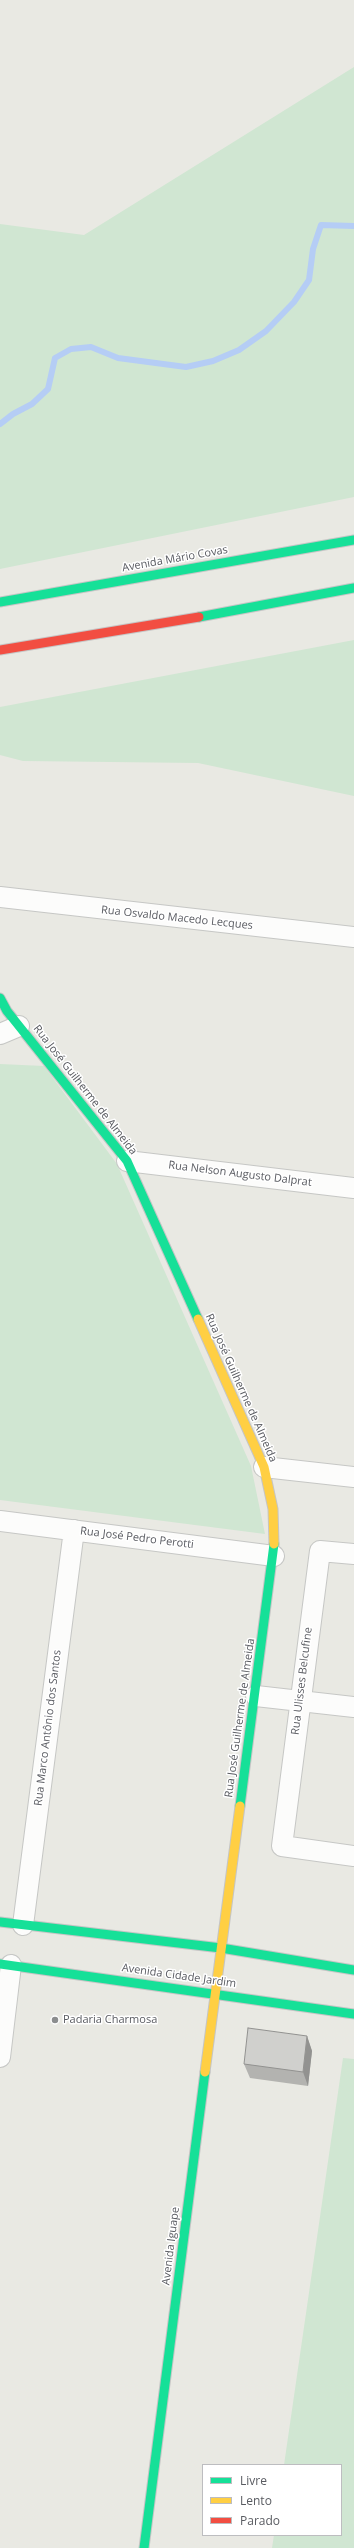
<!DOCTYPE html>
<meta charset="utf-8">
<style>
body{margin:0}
#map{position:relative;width:354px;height:2548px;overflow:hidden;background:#e9e9e3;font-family:"Open Sans",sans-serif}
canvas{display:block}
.legend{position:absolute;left:202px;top:2464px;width:140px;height:72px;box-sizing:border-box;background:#fff;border:1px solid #bdbdc0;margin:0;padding:5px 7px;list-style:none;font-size:12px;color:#595b61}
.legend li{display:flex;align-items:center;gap:8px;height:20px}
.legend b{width:20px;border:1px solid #bdbdc0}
</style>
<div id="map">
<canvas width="354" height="2548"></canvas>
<ul class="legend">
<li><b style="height:5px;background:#16e098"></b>Livre</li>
<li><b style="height:5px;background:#ffcf43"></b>Lento</li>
<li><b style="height:5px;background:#f24e42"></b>Parado</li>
</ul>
</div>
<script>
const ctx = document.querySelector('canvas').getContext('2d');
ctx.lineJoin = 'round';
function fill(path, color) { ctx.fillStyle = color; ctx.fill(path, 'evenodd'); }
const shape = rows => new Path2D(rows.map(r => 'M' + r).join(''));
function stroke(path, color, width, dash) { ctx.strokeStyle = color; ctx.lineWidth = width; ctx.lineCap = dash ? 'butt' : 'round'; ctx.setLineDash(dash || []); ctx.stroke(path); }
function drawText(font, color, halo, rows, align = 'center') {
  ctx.font = font + ' "Open Sans",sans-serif'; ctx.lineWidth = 3; ctx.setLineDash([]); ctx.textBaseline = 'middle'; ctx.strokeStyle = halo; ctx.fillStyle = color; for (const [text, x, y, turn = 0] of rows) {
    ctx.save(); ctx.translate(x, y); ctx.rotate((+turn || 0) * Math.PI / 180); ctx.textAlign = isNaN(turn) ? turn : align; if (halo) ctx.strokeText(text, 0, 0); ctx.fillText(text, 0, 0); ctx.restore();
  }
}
const green = shape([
 [354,67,354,497,0,569,0,224,84,235],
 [354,640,354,796,198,763,23,761,0,755,0,707],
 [0,1064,44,1066,117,1164,251,1466,265,1534,0,1500],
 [343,2058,354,2059,354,2548,272,2548,274,2535,341,2535,341,2465,284,2465]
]);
const stream = shape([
 [0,424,13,414,32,404,48,389,55,358,71,349,91,347,118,358,186,367,213,361,239,350,266,331,294,302,309,280,313,249,321,225,354,226]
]);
const street = shape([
 [0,897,354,937],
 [0,1034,19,1026],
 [127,1161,354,1188],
 [264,1467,354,1477],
 [0,1521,274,1556],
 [354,1554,320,1551,282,1846,354,1856],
 [256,1696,354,1707],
 [23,1925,74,1530],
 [0,2057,11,1965]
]);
const fast = shape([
 [0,602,354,540],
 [199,617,354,588],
 [0,998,7,1011,127,1161,198,1319],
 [240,1806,274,1544],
 [0,1922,221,1948,354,1970],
 [0,1964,354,2014],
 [144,2548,205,2072]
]);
const slow = shape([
 [198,1319,264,1467,273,1509,274,1544],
 [205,2072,240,1806]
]);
const jam = shape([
 [0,650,199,617]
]);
const wall = shape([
 [307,2036,312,2051,308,2086,250,2078,244,2064]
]);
const shadedWall = shape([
 [307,2036,312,2051,308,2086,303,2072]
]);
const building = shape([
 [248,2028,307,2036,303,2072,244,2064,248,2028]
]);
const markers = [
 [55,2020,4,"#8b8d8e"]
];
const streetNames = [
 ["Avenida Mário Covas",175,559,-10],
 ["Rua Osvaldo Macedo Lecques",177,918,6],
 ["Rua José Guilherme de Almeida",85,1090,52],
 ["Rua Nelson Augusto Dalprat",240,1174,7],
 ["Rua José Guilherme de Almeida",241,1388,66],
 ["Rua José Pedro Perotti",137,1538,7],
 ["Rua Ulisses Belcufine",302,1681,-83],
 ["Rua José Guilherme de Almeida",240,1718,-82],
 ["Rua Marco Antônio dos Santos",48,1728,-83],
 ["Avenida Cidade Jardim",179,1976,8],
 ["Avenida Iguape",171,2246,-83]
];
const poiNames = [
 ["Padaria Charmosa",63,2020]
];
fill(green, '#d0e6d2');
stroke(stream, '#b5cdf5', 6);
stroke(street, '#c6c7c5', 22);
stroke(fast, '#c5c5c5', 11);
stroke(slow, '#c5c5c5', 11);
stroke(jam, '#c5c5c5', 11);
stroke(street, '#fcfcfb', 20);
stroke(fast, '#16e098', 9);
stroke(slow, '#ffcf43', 9);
stroke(jam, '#f24e42', 9);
fill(wall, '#b3b3b0');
fill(shadedWall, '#929290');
fill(building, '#d0d0cd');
stroke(building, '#929290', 1);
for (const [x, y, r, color] of markers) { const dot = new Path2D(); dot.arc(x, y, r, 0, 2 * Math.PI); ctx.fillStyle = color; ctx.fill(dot); stroke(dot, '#fff', 1.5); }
drawText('11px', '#595b61', '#fff', streetNames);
drawText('11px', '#595b61', '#fff', poiNames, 'left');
</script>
